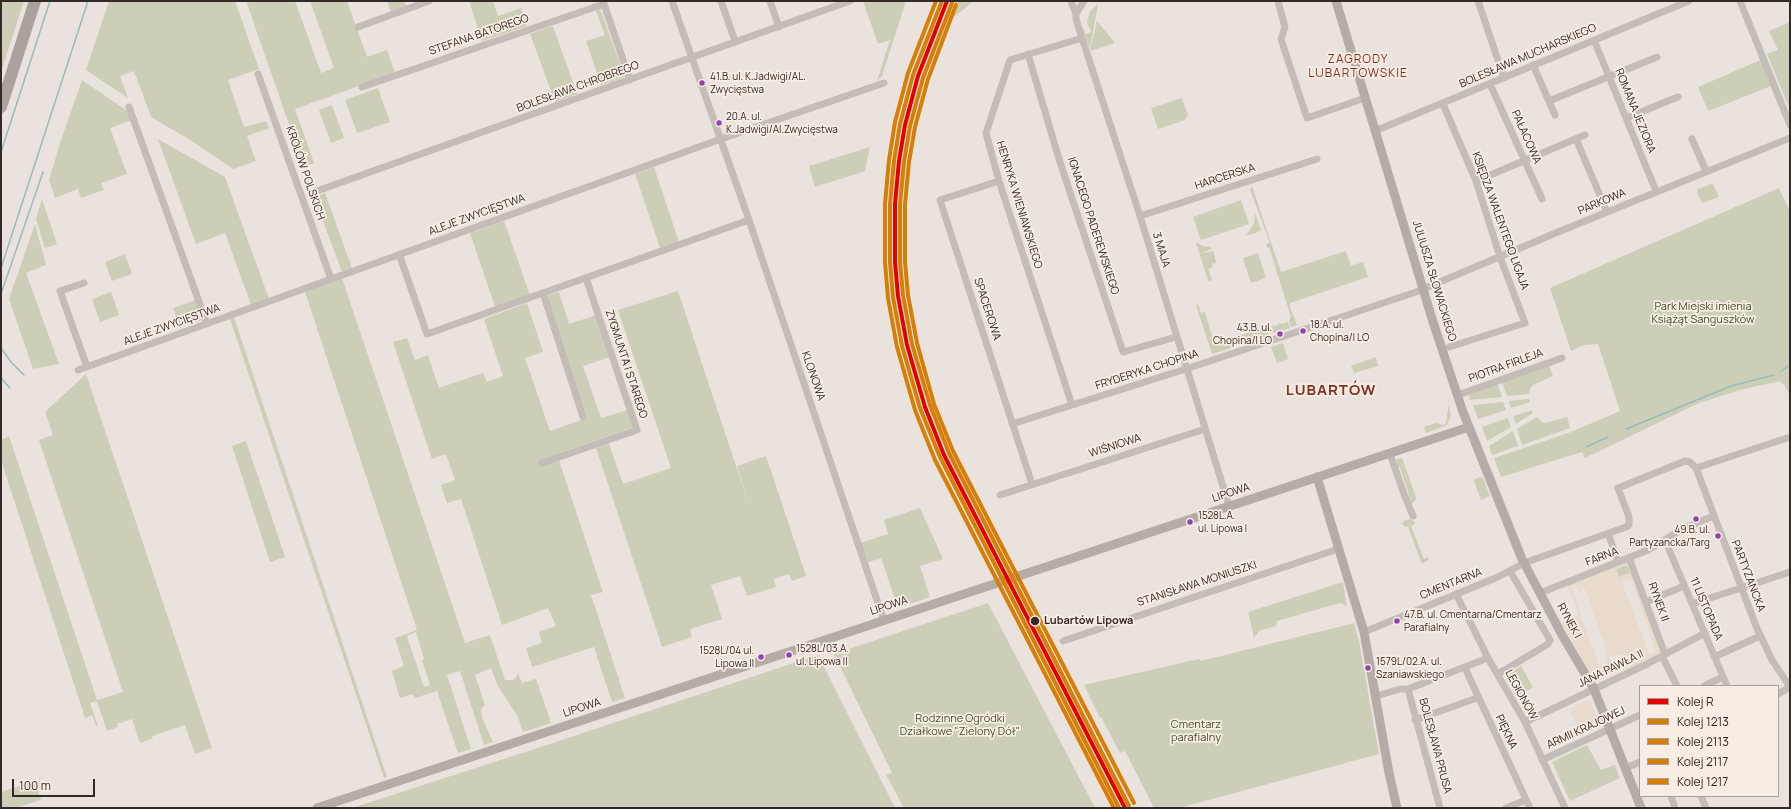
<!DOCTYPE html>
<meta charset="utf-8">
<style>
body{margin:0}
#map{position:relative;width:1791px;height:809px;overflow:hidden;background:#eae3dd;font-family:Manrope,sans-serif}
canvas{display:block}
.frame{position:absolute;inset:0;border:2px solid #332926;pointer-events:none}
.legend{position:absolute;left:1639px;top:685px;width:140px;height:112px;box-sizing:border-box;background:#f8ede4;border:1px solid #a99f98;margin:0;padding:5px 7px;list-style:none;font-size:12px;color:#332926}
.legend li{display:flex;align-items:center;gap:8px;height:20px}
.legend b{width:20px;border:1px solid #a99f98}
.scale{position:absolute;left:12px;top:779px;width:83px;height:18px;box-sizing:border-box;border:2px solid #332926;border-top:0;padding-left:5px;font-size:12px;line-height:14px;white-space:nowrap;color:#332926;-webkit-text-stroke:3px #f8ede4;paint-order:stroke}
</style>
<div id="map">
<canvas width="1791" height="809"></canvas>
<div class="frame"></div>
<ul class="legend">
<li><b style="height:5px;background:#e50000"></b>Kolej R</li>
<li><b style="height:5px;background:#d67f08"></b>Kolej 1213</li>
<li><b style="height:5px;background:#d67f08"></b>Kolej 2113</li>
<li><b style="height:5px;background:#d67f08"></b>Kolej 2117</li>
<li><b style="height:5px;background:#d67f08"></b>Kolej 1217</li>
</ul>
<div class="scale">100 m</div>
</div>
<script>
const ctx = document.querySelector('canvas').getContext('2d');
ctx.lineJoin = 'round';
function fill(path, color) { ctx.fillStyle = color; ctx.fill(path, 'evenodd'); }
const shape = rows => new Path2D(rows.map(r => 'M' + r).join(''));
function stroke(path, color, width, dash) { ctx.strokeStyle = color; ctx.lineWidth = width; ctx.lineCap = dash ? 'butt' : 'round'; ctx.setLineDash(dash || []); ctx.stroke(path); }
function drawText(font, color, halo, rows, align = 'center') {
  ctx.font = font + ' Manrope,sans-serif'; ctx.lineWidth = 3.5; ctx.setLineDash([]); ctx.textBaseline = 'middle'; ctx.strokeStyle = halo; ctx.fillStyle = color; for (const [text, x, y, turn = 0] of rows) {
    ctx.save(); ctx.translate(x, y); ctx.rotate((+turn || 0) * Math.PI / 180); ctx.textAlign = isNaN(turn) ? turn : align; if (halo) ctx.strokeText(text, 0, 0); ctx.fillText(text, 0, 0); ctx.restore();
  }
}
const green = shape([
 [1,1,24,1,1,72],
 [109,1,235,1,259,69,228,80,244,127,266,121,269,128,247,136,256,161,233,169,195,143,151,117,134,71,120,76,128,98,86,70],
 [246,1,295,1,321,73,334,68,310,1,347,1,367,57,387,50,395,73,295,109,314,163,304,167],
 [387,1,404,1,406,6,391,12],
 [469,1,493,1,498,16,521,8,527,26,482,41],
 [863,1,906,1,882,76,877,81,890,40,878,44],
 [955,1,974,1,941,27],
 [1098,4,1090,49,1081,24,1086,34,1091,32,1087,22,1090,11],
 [600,9,625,77,601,85,586,41,605,35,596,11],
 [1097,21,1115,43,1090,51],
 [1790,22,1790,110,1767,54,1778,50,1769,31],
 [553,26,577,94,555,102,530,34],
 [1763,59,1774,85,1708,111,1698,87],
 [82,80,129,112,132,120,110,128,127,174,101,183,104,190,81,198,78,189,55,198,49,180,61,140],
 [378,88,390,122,357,133,345,100],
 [1182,98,1188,115,1185,120,1158,129,1151,108],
 [332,105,344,138,331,143,319,110],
 [158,139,225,177,269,299,251,305,225,233,196,244],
 [870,147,865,171,815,187,809,166],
 [654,167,679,242,660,248,635,174],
 [1711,184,1713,184,1719,196,1717,198,1702,203,1697,192,1698,189],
 [1252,186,1281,272,1346,251,1351,266,1363,262,1368,277,1290,303,1290,307,1297,325,1291,327,1289,321,1291,317,1269,247,1267,248,1266,244,1270,243,1250,190],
 [1779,188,1790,212,1790,396,1785,386,1780,381,1740,390,1699,403,1585,458,1582,452,1501,477,1494,458,1571,432,1620,411,1598,344,1584,345,1571,351,1550,288],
 [325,193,352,268,342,272,314,197],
 [42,199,57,244,45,248,36,219],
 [1241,200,1249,224,1201,240,1193,217],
 [1255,213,1261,230,1254,234,1246,235,1254,224],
 [504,221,530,295,495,307,470,233],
 [35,224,46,265,26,273,59,364,33,369,9,299],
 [1196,242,1203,246,1211,247,1212,249,1203,252,1204,253,1212,251,1214,252,1216,263,1212,264,1213,267,1208,269,1212,280,1208,281],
 [1258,253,1266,278,1251,283,1243,258],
 [125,254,132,274,112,281,105,262],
 [342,278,465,643,490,635,505,680,513,680,517,676,518,673,522,683,536,679,551,723,523,732,518,717,498,686,491,668,475,675,485,705,481,709,482,718,493,742,484,745,460,671,447,675,471,749,458,753,437,691,415,698,413,694,400,698,392,671,404,666,395,638,417,630,305,292],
 [416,632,424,659,422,660,430,685,424,687,407,636],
 [678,291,750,508,737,466,766,456,806,576,792,581,789,574,774,579,776,587,747,596,740,576,711,585,722,619,690,629,692,637,662,647,596,448,609,444,623,484,671,468,618,310],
 [111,292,119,315,100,322,92,299],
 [559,292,569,324,596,315,610,357,583,366,601,418,628,410,634,427,557,454,603,592,591,595,625,698,612,702,594,647,532,667,526,648,542,643,539,632,556,626,548,608,502,625,461,499,447,503,441,485,455,480,446,454,432,459,393,342,407,338,415,360,428,355,439,388,483,373,487,382,503,376,484,319,527,303,543,352,525,358,550,431,587,418,547,298,548,295],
 [196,300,203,320,180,327,173,308],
 [1198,304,1201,313,1205,312,1214,343,1231,339,1234,347,1212,354,1196,305],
 [234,317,387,777,384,778,230,319],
 [1280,322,1281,324,1288,322,1290,328,1273,333,1272,325,1274,326,1278,325],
 [1267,327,1269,335,1244,343,1241,335,1258,329,1260,331,1265,329],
 [1283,343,1288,359,1277,363,1271,347],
 [1376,357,1378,366,1354,373,1351,366],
 [1549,366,1553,376,1533,385,1530,389,1529,394,1507,396,1502,382],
 [86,374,212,748,195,754,185,725,152,736,153,738,140,743,132,719,117,724,118,727,107,731,97,701,90,703,98,726,96,726,92,715,85,718,1,460,1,440,9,436,97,700,123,692,39,440,53,435,45,412],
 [1497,383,1502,397,1470,400,1468,394],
 [1529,399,1530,402,1511,408,1509,401],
 [1503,402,1506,410,1478,419,1473,405],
 [1449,403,1451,416,1447,425,1426,433,1424,427,1437,423,1443,425,1446,423],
 [1532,410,1533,413,1516,424,1513,416],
 [1537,417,1542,422,1546,423,1567,417,1570,428,1522,445,1517,429],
 [1508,418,1511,427,1487,441,1482,427],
 [1513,431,1518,446,1492,455,1489,446],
 [246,441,285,557,270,562,232,446],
 [1402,458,1416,497,1416,500,1410,505,1408,502,1411,501,1400,467,1397,467,1396,465,1397,459],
 [1480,477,1483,478,1490,496,1481,500,1474,481,1475,479],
 [920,508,943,559,920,566,930,597,898,608,881,558,866,563,860,543,888,534,884,520],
 [1410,519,1414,521,1415,524,1411,526,1424,559,1428,557,1429,559,1422,564,1408,526,1405,527,1402,524,1404,521],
 [1626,565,1628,567,1630,573,1619,577,1616,569],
 [1343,582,1347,606,1340,603,1277,621,1276,626,1259,631,1254,638,1248,612],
 [988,603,1095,808,904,808,886,775,892,773,834,654],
 [1354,623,1359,641,1379,754,1179,808,1154,808,1125,751,1120,753,1101,717,1100,718,1084,685,1199,659,1201,661],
 [818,655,895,808,352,808,556,742],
 [1521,666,1533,687,1516,697,1505,676],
 [1587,745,1601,770,1615,765,1620,778,1570,801,1552,762],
 [35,781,41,800,16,808,2,808,1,792]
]);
const plaza = shape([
 [1625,563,1628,563,1662,651,1650,659,1624,671,1623,668,1620,669,1606,676,1607,679,1595,682,1561,622,1579,615,1567,585],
 [1626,565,1628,567,1630,573,1619,577,1616,569],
 [1631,579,1656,651,1649,654,1622,582],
 [1576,585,1579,593,1581,592,1581,590,1585,589,1601,634,1599,636,1602,636,1607,653,1605,654,1609,668,1601,671,1571,587],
 [1621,654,1624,665,1612,667,1609,656],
 [1590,700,1601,727,1582,735,1569,709]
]);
const stream = shape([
 [1,152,50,1],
 [1,268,88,1],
 [1,294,43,172],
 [1,348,11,362,24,375],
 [1781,371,1790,365],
 [1,378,10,388],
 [1626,429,1731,386,1774,375],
 [1586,447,1608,437]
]);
const street = shape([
 [603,1,630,80],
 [672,1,749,220,884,621],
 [721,1,735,41],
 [770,1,779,27],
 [1071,1,1076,14,1076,19,1082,38,1140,216,1229,506],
 [1278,1,1285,27,1281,39,1307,118,1365,98],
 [1478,1,1504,78],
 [1740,1,1790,125],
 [1076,14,1084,1],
 [358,27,429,1],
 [1594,40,1656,191],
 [1028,54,1059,159,1123,352,1176,337],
 [1533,65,1555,115],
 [258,74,331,279],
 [1490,84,1542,199],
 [362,87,604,4],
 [1549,101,1657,57],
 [1443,104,1476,181,1500,257,1525,323,1449,347],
 [129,107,207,324],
 [1626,118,1678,97],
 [1375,131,1689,1],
 [1576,139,1607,212],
 [1692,139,1706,171],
 [999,181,940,200,1032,484],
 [1476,181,1585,135],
 [314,192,850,1],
 [1140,216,1317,159],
 [399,254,427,334,749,220],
 [84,283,60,291,87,367],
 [543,293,583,417],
 [78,370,721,139,884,83],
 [1458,395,1562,358],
 [1072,405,999,181,986,133,1010,60,1082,38],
 [1012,424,1189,368,1416,292,1558,232,1790,138],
 [1390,454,1404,494,1413,516],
 [542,463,637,430,586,278],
 [1696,468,1790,437],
 [1000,495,1205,429],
 [1608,533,1618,562],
 [1665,540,1727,686],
 [1629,558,1665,654],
 [1540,593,1648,550,1681,530,1713,516],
 [1456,594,1488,658,1525,722,1565,808],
 [1646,602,1684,586],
 [1692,604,1790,572],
 [1364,632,1498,577,1524,563,1626,527,1629,525,1629,517,1618,488,1685,461,1690,462,1696,468,1756,626,1772,660,1790,687],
 [1063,641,1338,549],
 [1662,656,1677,686],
 [1714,657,1760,636],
 [1465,668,1529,806],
 [1498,674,1548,644,1550,640,1510,571],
 [1704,686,1723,677],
 [1408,689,1440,808],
 [1778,694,1790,687],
 [1376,696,1400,689,1408,689,1488,658],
 [1415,720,1477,698],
 [1525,722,1647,664,1705,633],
 [1542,760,1640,715],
 [1626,768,1640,762],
 [1671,796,1675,808],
 [1701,796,1706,808],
 [1506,808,1526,800]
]);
const secondary = shape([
 [1336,1,1433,322,1463,412,1522,559,1562,635,1594,689,1641,808],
 [1317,477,1364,632,1389,773,1397,808],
 [317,808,1469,427]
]);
const highway = shape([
 [1,107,35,1]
]);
const rail1 = shape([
 [947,1,918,76,905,125,899,161,895,204,895,262,898,296,907,345,925,407,944,455,1125,808]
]);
const rail2 = shape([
 [942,1,913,75,900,124,894,161,890,204,890,262,893,297,902,346,920,408,940,457,1119,808]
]);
const rail3 = shape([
 [952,3,923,78,910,126,904,162,900,204,900,262,903,295,912,344,930,405,949,453,1129,806]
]);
const rail4 = shape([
 [936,1,908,73,895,122,889,160,885,204,885,262,888,298,897,347,915,410,935,460,1114,808]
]);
const rail5 = shape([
 [956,5,928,79,915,127,909,162,905,204,905,262,908,295,917,343,934,404,953,451,1134,803]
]);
const markers = [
 [702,83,3.5,"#8e44ad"],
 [719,123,3.5,"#8e44ad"],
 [1303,331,3.5,"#8e44ad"],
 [1280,334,3.5,"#8e44ad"],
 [1696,519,3.5,"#8e44ad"],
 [1190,522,3.5,"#8e44ad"],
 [1718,536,3.5,"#8e44ad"],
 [1035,621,5,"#332926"],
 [1397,621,3.5,"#8e44ad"],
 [789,655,3.5,"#8e44ad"],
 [761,657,3.5,"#8e44ad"],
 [1368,668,3.5,"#8e44ad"]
];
const busNames = [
 ["41.B. ul. K.Jadwigi/AL.",710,77],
 ["Zwycięstwa",710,90],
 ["20.A. ul.",726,117],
 ["K.Jadwigi/Al.Zwycięstwa",726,130],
 ["18.A. ul.",1310,325],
 ["Chopina/I LO",1310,338],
 ["43.B. ul.",1272,328,"right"],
 ["Chopina/I LO",1272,341,"right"],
 ["1528L.A.",1198,516],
 ["ul. Lipowa I",1198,529],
 ["49.B. ul.",1710,530,"right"],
 ["Partyzancka/Targ",1710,543,"right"],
 ["47.B. ul. Cmentarna/Cmentarz",1404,615],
 ["Parafialny",1404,628],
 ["1528L/03.A.",796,649],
 ["ul. Lipowa II",796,662],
 ["1528L/04 ul.",754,651,"right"],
 ["Lipowa II",754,664,"right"],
 ["1579L/02.A. ul.",1376,662],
 ["Szaniawskiego",1376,675]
];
const streetNames = [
 ["STEFANA BATOREGO",479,35,-19],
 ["BOLESŁAWA MUCHARSKIEGO",1528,56,-23],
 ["BOLESŁAWA CHROBREGO",578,87,-20],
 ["ROMANA JEZIORA",1635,111,68],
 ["PAŁACOWA",1526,137,66],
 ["KRÓLÓW POLSKICH",305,173,71],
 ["HARCERSKA",1225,177,-18],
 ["PARKOWA",1602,202,-23],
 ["HENRYKA WIENIAWSKIEGO",1019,205,73],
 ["ALEJE ZWYCIĘSTWA",477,215,-20],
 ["KSIĘDZA WALENTEGO LIGAJA",1500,221,70],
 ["IGNACEGO PADEREWSKIEGO",1093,226,72],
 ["3 MAJA",1161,250,73],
 ["JULIUSZA SŁOWACKIEGO",1434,281,73],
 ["SPACEROWA",987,309,72],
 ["ALEJE ZWYCIĘSTWA",172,325,-20],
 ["ZYGMUNTA I STAREGO",626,364,72],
 ["PIOTRA FIRLEJA",1506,366,-20],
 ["FRYDERYKA CHOPINA",1147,370,-18],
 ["KLONOWA",813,376,71],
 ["WIŚNIOWA",1115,446,-18],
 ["LIPOWA",1231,493,-18],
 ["FARNA",1602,557,-21],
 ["PARTYZANCKA",1748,576,69],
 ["STANISŁAWA MONIUSZKI",1197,584,-18],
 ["CMENTARNA",1451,584,-22],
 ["RYNEK II",1658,602,70],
 ["LIPOWA",889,606,-18],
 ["11 LISTOPADA",1706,609,67],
 ["RYNEK I",1569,621,61],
 ["JANA PAWŁA II",1611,669,-26],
 ["LEGIONÓW",1521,695,61],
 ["LIPOWA",582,708,-18],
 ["ARMII KRAJOWEJ",1586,728,-25],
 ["PIĘKNA",1506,732,65],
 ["BOLESŁAWA PRUSA",1435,746,75]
];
const parkNames = [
 ["Park Miejski imienia",1703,307],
 ["Książąt Sanguszków",1703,320],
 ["Rodzinne Ogródki",960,719],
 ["Działkowe \"Zielony Dół\"",960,732],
 ["Cmentarz",1196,725],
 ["parafialny",1196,738]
];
const stopNames = [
 ["Lubartów Lipowa",1044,621]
];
const neighbourhoodNames = [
 ["ZAGRODY",1358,60],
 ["LUBARTOWSKIE",1358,74]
];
const districtNames = [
 ["LUBARTÓW",1331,391]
];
fill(green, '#ccceb8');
fill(plaza, '#e8dacc');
stroke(stream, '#9abcb9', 1.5);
stroke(street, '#c3bcb7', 7);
stroke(secondary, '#b4aca7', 9);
stroke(highway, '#a9a29d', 12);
stroke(rail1, '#e50000', 4);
stroke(rail2, '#d67f08', 4);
stroke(rail3, '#d67f08', 4);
stroke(rail4, '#d67f08', 4);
stroke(rail5, '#d67f08', 4);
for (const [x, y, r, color] of markers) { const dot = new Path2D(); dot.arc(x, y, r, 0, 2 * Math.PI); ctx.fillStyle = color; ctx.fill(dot); stroke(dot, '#f8ede4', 1.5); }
drawText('10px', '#332926', '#f8ede4', busNames, 'left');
drawText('11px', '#332926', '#f8ede4', streetNames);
drawText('11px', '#44502b', '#f8ede4', parkNames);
drawText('bold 11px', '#332926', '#f8ede4', stopNames, 'left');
ctx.letterSpacing = '1px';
drawText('12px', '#7e3323', '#f8ede4', neighbourhoodNames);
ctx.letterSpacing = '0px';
ctx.letterSpacing = '1px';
drawText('bold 15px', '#7e3323', '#f8ede4', districtNames);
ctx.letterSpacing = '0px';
</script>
